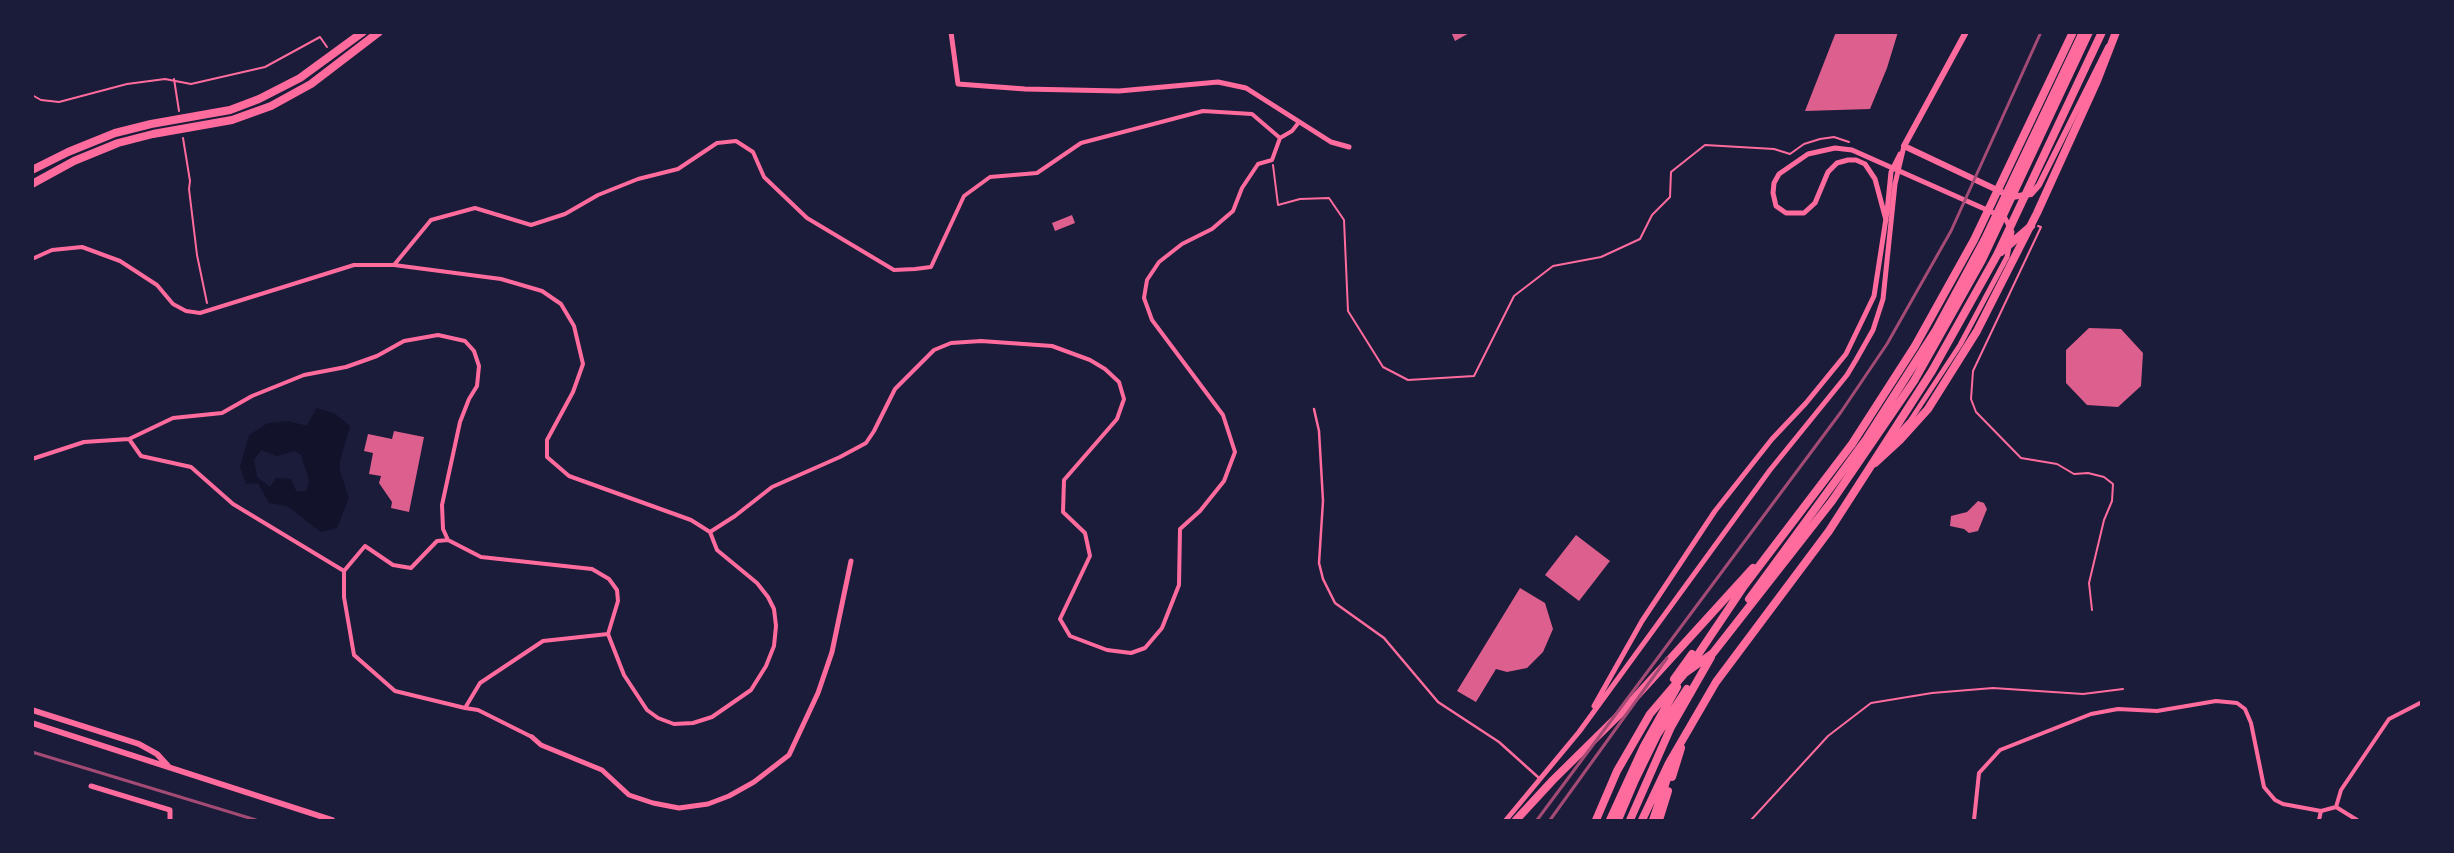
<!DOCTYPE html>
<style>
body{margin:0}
#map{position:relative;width:2454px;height:853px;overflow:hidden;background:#1b1b3a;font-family:"Open Sans",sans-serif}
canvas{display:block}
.frame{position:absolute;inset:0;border:34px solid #1b1b3a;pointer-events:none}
</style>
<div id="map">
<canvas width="2454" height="853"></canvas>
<div class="frame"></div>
</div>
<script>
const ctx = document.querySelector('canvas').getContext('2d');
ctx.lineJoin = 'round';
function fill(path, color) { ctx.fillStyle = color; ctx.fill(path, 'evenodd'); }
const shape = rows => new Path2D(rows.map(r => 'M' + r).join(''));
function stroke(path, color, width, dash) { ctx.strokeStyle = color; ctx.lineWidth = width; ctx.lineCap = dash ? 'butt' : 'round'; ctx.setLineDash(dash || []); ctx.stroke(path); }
const water = shape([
 [316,408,334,413,350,426,340,461,340,471,349,498,337,528,321,532,287,506,269,503,258,483,246,484,240,467,249,435,268,423,288,421,307,426],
 [261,450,277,456,295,451,301,455,309,480,307,491,296,491,291,479,276,478,270,487,257,477,254,460]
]);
const building = shape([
 [1451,32,1471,32,1455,41],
 [1836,32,1898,32,1887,68,1870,109,1805,111],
 [1072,215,1075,223,1055,231,1052,223],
 [2089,328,2121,329,2143,353,2141,386,2118,407,2087,405,2066,383,2066,350],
 [394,431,424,437,409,512,391,508,392,502,379,483,381,476,369,474,373,453,364,451,368,434,392,439],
 [1978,501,1984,503,1987,509,1978,531,1969,533,1964,529,1950,526,1951,516,1967,512],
 [1576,535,1610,561,1579,601,1545,575],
 [1520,588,1545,603,1553,629,1543,652,1527,668,1507,672,1496,669,1476,702,1457,691]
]);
const path = shape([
 [174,79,179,111],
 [32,95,41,100,59,102,127,84,165,79,191,84,265,67,320,37,327,47],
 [183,138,190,181,189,189,197,255,207,303],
 [1273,165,1278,205,1300,199,1329,198,1344,220,1348,311,1383,367,1408,380,1474,376,1514,296,1553,266,1601,257,1640,239,1652,215,1670,197,1671,172,1705,145,1774,149,1790,154,1804,144,1820,139,1834,137,1849,142],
 [2038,226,2041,227,1973,371,1971,399,1976,412,2021,458,2057,464,2074,474,2088,473,2104,477,2113,484,2112,501,2104,520,2089,583,2092,610],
 [1751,820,1828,736,1871,703,1932,693,1993,688,2083,694,2123,689]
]);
const service = shape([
 [1314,409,1319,431,1323,501,1319,563,1323,579,1335,603,1384,638,1438,702,1499,742,1539,778]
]);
const pedestrian = shape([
 [32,259,52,250,82,247,120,261,157,285,173,304,186,311,200,313,354,265,394,265,501,279,542,291,561,304,574,326,583,364,573,392,547,440,547,457,569,476,691,520,710,532,717,550,757,583,768,597,774,609,776,626,774,646,766,666,751,690,712,717,693,723,674,724,658,718,647,710,624,675,608,634,618,601,617,590,609,579,592,569,481,557,448,540,443,529,442,505,460,422,469,399,477,386,479,366,474,351,465,341,438,335,404,341,377,356,346,367,304,375,252,396,222,413,173,418,129,439,84,442,32,459],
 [394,265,431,220,475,208,531,225,565,214,598,195,638,179,678,169,717,143,736,141,753,152,764,177,807,218,894,270,915,269,931,267,964,196,990,177,1037,173,1081,143,1203,111,1252,114,1280,138],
 [129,439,141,456,191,467,233,504,344,571],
 [710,532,735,516,772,487,840,457,866,443,874,431,895,389,934,350,951,343,981,341,1052,346,1090,360,1105,369,1119,382,1124,399,1117,419,1064,480,1063,512,1085,533,1090,556,1060,619,1070,636,1107,650,1131,653,1145,648,1162,628,1179,585,1180,529,1200,511,1224,481,1235,452,1223,415,1152,320,1144,298,1147,280,1159,262,1182,244,1212,229,1233,211,1242,188,1258,164,1272,160,1280,138,1292,131,1299,122],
 [448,540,437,541,411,568,393,565,365,546,344,571,344,597,354,655,395,691,465,708,480,683,543,641,608,634],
 [465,708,478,710,532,737],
 [2336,807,2341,790,2389,719,2422,702],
 [2336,807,2357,820],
 [1974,820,1979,773,2000,750,2091,714,2118,709,2157,711,2216,701,2237,703,2245,709,2251,723,2264,787,2275,800,2283,804,2321,811,2336,807],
 [2319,820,2321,811]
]);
const minor = shape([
 [951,32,958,84,1025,89,1119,91,1218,82,1246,88,1331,142,1349,147],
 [1886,220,1875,179,1865,164,1856,160,1848,160,1837,163,1828,172,1815,203,1804,213,1786,213,1776,206,1773,193,1774,183,1779,174,1808,154,1835,148,1852,150,2005,218,2012,232,2007,257,1960,345,1910,421,1887,446],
 [1594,706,1642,621,1715,511,1772,439,1806,403,1846,354,1874,296,1887,212,1891,172,1900,154],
 [532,737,541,745,602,770,629,795,653,803,679,808,708,804,729,796,754,782,789,755,818,693,832,652,851,561],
 [91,786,170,810,170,820],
 [1506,820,1579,732,1770,470,1847,375,1856,360,1873,330,1883,299,1895,184,1904,146]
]);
const tertiary = shape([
 [1966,32,1904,146,2012,197,2031,194,2039,185,2108,47],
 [32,710,139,744,157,754,168,766],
 [32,723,332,820]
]);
const primary = shape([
 [1875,463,1900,440,1928,409,1977,331,2037,213,2097,81,2116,32]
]);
const trunk = shape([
 [32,170,68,152,115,133,151,124,230,110,259,99,300,78,363,32],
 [32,184,74,161,118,143,153,134,232,120,271,106,311,84,379,32],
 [2001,252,2031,226],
 [1749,599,1867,438,1936,330,1985,239,2083,32],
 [1689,668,1744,586,1852,444,1915,346,1974,240,2073,32],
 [1674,679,1692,654],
 [1672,777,1681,748],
 [1516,820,1553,780,1621,713,1753,568],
 [1596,820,1617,771,1650,714,1685,673,1713,653,1832,501,1914,381,1982,260,2089,32],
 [1610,820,1644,746,1677,687],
 [1618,820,1635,780,1657,735,1687,689],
 [1630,820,1671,727,1711,657],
 [1642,820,1669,763,1716,682,1829,531,1932,371,1997,255,2102,32],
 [1653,820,1670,770],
 [1659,820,1668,791]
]);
const rail = shape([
 [32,752,256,820],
 [1537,820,1841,412,1887,344,1951,231,2041,32],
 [1550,820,1667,658]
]);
fill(water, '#12122b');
fill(building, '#dd5f8e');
stroke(path, '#ff6b9d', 2);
stroke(service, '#ff6b9d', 2.5);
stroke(pedestrian, '#ff6b9d', 4);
stroke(minor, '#ff6b9d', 5);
stroke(tertiary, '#ff6b9d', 6);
stroke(primary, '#ff6b9d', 8);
stroke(trunk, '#ff6b9d', 8);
stroke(rail, '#a44b75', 3);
</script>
